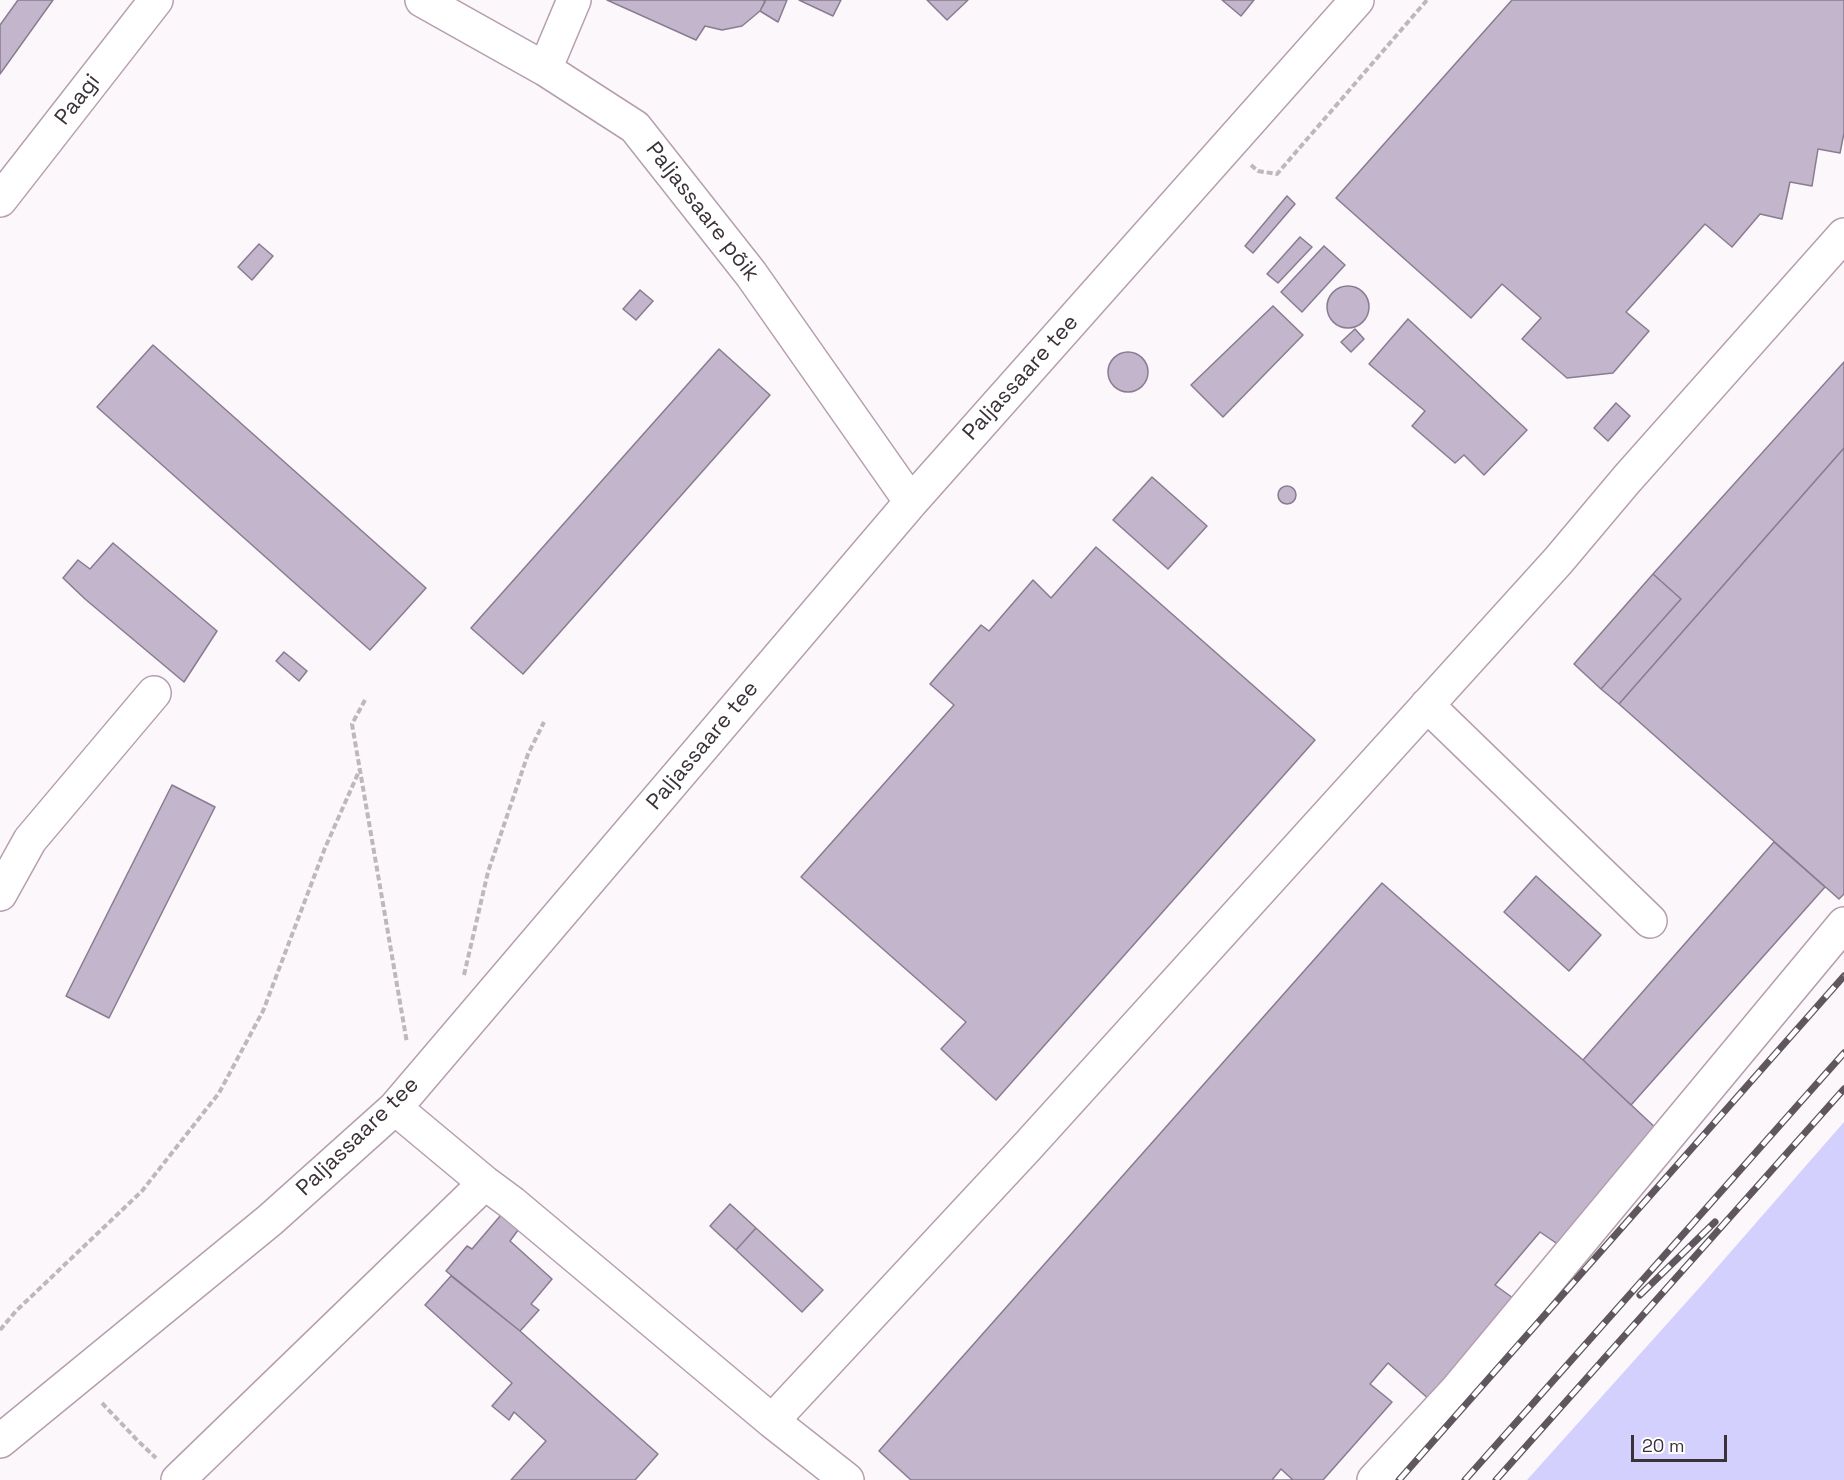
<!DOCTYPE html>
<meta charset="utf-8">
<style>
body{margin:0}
#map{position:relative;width:1844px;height:1480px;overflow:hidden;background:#fcf7fb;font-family:"Space Grotesk",sans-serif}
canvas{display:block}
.scale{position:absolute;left:1631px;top:1435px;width:96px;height:27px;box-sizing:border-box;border:3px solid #3b3239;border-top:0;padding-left:8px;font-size:18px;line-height:21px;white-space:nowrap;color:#3b3239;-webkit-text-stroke:4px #fff;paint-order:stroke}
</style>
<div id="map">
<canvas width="1844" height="1480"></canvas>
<div class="scale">20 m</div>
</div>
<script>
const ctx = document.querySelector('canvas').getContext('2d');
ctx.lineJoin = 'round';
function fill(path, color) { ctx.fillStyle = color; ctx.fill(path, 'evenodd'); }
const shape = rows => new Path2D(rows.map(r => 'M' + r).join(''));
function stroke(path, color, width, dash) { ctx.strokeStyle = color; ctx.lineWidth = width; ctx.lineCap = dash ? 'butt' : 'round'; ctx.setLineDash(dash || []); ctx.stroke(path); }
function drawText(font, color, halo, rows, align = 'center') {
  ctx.font = font + ' "Space Grotesk",sans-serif'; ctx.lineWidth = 4.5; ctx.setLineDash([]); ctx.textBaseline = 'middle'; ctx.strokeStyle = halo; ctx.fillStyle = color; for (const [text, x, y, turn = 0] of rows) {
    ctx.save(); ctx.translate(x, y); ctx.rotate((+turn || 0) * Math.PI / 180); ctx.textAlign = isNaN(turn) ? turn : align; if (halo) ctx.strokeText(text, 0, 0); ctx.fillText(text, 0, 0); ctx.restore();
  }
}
const water = shape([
 [1844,1122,1844,1480,1527,1480,1700,1287]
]);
const building = shape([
 [18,0,53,0,0,74,0,25,18,0],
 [607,0,763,0,765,1,760,11,742,26,722,30,705,26,696,40,607,0],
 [766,0,787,0,778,22,760,11,766,0],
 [799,0,841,0,833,16,799,0],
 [927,0,968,0,947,20,927,0],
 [1222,0,1254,0,1241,16,1222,0],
 [1512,0,1844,0,1844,133,1840,153,1818,149,1812,186,1790,182,1782,219,1760,214,1732,247,1705,224,1626,312,1649,331,1613,373,1567,378,1522,339,1541,318,1502,284,1471,318,1336,198,1512,0],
 [1287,196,1295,204,1253,253,1245,246,1287,196],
 [1300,237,1312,247,1278,283,1267,274,1300,237],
 [259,244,273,256,252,280,238,267,259,244],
 [1324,246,1345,265,1302,312,1281,292,1324,246],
 '1327 307a21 21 0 1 1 42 0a21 21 0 1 1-42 0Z',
 [640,290,653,301,636,320,623,309,640,290],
 [1273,306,1303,335,1223,417,1191,385,1273,306],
 [1408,319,1527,430,1484,475,1464,455,1455,463,1412,426,1425,411,1369,364,1408,319],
 [1355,329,1364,339,1351,352,1341,342,1355,329],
 [153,345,426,588,370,650,97,407,153,345],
 [719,349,770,395,523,674,471,628,719,349],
 '1108 372a20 20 0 1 1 40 0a20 20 0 1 1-40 0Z',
 [1844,362,1844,448,1619,704,1601,689,1681,599,1653,574,1844,362],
 [1616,403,1630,416,1608,441,1594,428,1616,403],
 [1844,448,1844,894,1839,899,1619,704,1844,448],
 [1152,477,1207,526,1168,569,1113,520,1152,477],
 '1278 495a9 9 0 1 1 18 0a9 9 0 1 1-18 0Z',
 [113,543,217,631,184,682,85,599,63,578,78,560,90,569,113,543],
 [1096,547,1315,740,996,1100,941,1049,966,1022,801,877,954,705,930,684,981,625,989,631,1033,580,1051,598,1096,547],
 [1653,574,1681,599,1601,689,1574,664,1653,574],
 [284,652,307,671,299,681,276,661,284,652],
 [172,785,215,807,109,1018,66,996,172,785],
 [1774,842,1825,887,1631,1105,1583,1060,1774,842],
 [1536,876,1601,935,1569,971,1504,912,1536,876],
 [1382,883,1583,1060,1659,1131,1559,1245,1540,1232,1495,1285,1517,1301,1430,1400,1388,1363,1370,1384,1392,1402,1323,1480,911,1480,879,1451,1382,883],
 [730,1204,756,1228,736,1250,710,1226,730,1204],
 [501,1215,521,1226,510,1241,552,1279,531,1304,539,1310,520,1331,446,1271,467,1246,472,1249,501,1215],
 [756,1228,823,1290,802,1312,736,1250,756,1228],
 [451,1276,520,1331,658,1454,635,1480,511,1480,546,1441,514,1412,509,1420,492,1406,512,1383,425,1305,451,1276],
 [1281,1469,1293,1480,1272,1480,1281,1469]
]);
const path = shape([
 [1251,165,1258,171,1277,174,1427,0],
 [365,700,352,724,407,1043],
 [464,975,488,872,528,754,544,722],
 [0,1330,16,1311,142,1191,219,1093,263,1011,325,848,360,769],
 [102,1403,138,1441,156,1458]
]);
const minor = shape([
 [422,0,545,69,635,127,751,274,911,502],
 [545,69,574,0],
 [0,200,156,0],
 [1427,705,1650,921],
 [0,894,30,840,154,693],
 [395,1108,485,1183,512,1203,772,1421,847,1480],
 [772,1421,1027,1147,1558,561,1627,479,1844,235],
 [0,1441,270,1220,395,1108,911,502,1357,0],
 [178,1480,485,1183],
 [1374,1480,1456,1391,1844,924]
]);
const rail = shape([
 [1640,1295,1715,1222],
 [1399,1480,1844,976],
 [1465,1480,1844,1053],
 [1496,1480,1844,1089]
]);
const streetNames = [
 ["Paagi",78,100,-52],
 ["Paljassaare põik",702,212,52],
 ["Paljassaare tee",1021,378,-48],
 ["Paljassaare tee",703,746,-50],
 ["Paljassaare tee",358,1137,-44]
];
fill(water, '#d4d0fe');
fill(building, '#c3b6cc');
stroke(building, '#887c90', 1.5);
stroke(minor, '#b59faf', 36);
stroke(path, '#beb7bc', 4, [6, 3]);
stroke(minor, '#fff', 33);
stroke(rail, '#5f575d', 7);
stroke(rail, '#fff', 4.5, [14]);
drawText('22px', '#3b3239', '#fff', streetNames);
</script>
